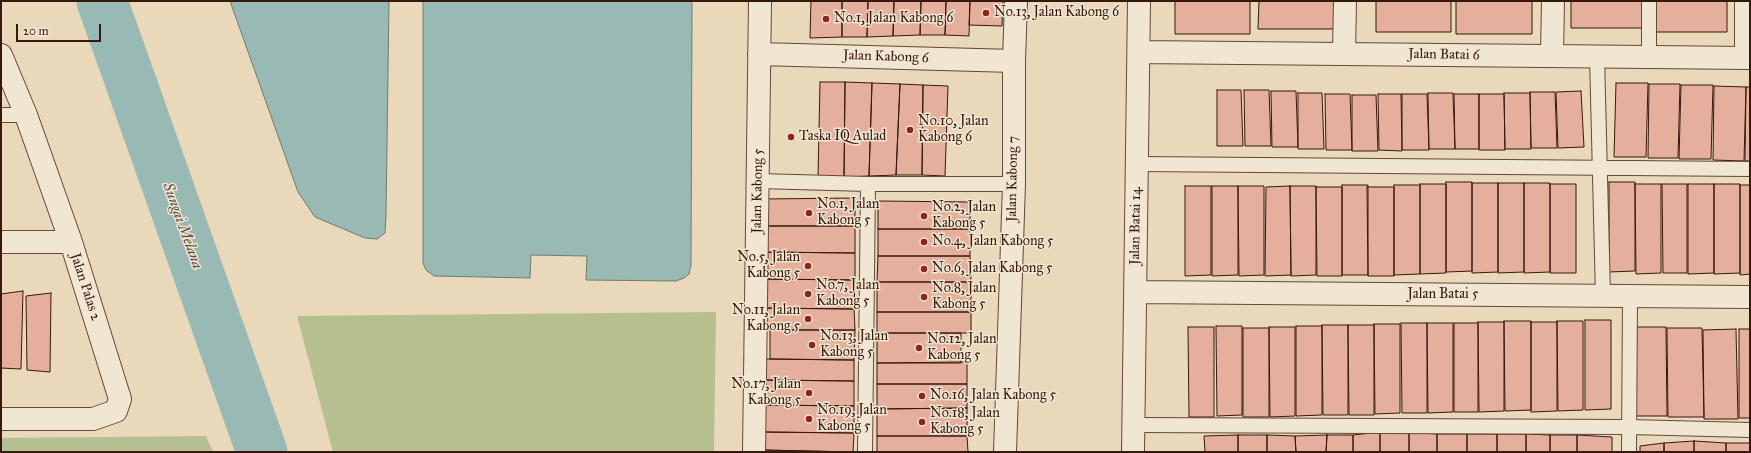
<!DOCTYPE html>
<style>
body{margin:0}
#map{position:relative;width:1751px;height:453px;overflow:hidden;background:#e9d8b9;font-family:"IM FELL Great Primer",serif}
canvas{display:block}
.frame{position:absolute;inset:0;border:2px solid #37180d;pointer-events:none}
.scale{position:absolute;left:16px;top:24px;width:85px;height:18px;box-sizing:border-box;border:2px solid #37180d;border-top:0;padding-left:5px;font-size:12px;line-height:14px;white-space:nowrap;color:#37180d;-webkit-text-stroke:3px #f1e6d2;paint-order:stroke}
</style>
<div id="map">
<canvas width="1751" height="453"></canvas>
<div class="frame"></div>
<div class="scale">20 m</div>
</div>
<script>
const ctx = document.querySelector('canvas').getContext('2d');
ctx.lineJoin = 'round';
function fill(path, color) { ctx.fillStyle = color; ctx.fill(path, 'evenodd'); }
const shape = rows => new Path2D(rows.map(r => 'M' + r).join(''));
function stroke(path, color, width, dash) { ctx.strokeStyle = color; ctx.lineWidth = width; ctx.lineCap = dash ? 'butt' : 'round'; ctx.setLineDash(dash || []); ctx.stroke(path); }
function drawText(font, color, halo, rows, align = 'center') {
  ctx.font = font + ' "IM FELL Great Primer",serif'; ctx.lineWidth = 3; ctx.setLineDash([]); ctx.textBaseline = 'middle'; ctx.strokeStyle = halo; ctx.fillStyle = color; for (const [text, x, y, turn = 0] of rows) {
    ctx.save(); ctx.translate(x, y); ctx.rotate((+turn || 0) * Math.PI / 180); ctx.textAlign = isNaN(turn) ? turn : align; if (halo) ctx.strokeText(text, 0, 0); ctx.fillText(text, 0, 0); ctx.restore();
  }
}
const green = shape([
 [716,312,714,452,333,452,297,316],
 [206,436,213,452,1,452,1,438]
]);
const water = shape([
 [230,1,389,1,386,216,385,233,377,239,365,238,315,217,298,192,230,1],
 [423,1,692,1,691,265,689,274,684,278,676,281,586,280,587,256,531,255,530,278,434,276,426,270,423,263,423,1]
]);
const river = shape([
 [102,1,262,452]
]);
const building = shape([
 [811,1,842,1,842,37,810,38,811,1],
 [842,1,868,1,867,37,842,37,842,1],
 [868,1,894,1,893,36,867,37,868,1],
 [894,1,921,1,920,35,893,36,894,1],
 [921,1,946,1,945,35,920,35,921,1],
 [946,1,970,1,969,36,945,35,946,1],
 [970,1,1003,1,1002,26,969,25,970,1],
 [1175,1,1250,1,1250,34,1175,34,1175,1],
 [1259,1,1334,1,1334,29,1258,29,1259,1],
 [1376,1,1451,1,1451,32,1376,32,1376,1],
 [1456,1,1532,1,1532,34,1456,34,1456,1],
 [1571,1,1647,1,1647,28,1571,28,1571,1],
 [1652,1,1727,1,1727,32,1651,32,1652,1],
 [820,82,845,82,844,177,818,177,820,82],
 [845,82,872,83,869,176,844,177,845,82],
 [872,83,900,84,896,175,869,176,872,83],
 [1616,83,1648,83,1646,157,1614,157,1616,83],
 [900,84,923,85,922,175,896,175,900,84],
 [1649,84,1680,84,1678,158,1648,158,1649,84],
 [923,85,948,86,945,176,922,175,923,85],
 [1681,85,1713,85,1711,159,1679,159,1681,85],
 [1714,86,1746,87,1744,161,1713,160,1714,86],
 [1746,87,1750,87,1750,161,1745,161,1746,87],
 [1217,90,1241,90,1243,146,1217,146,1217,90],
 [1244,90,1269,90,1271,146,1245,146,1244,90],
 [1271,91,1296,91,1298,147,1272,147,1271,91],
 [1581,91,1584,147,1558,148,1556,92,1581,91],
 [1530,92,1555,92,1557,148,1531,148,1530,92],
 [1298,93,1322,93,1324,149,1298,149,1298,93],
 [1428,93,1453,93,1455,149,1429,149,1428,93],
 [1504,93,1530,93,1531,149,1505,149,1504,93],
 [1325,94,1350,94,1352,150,1326,150,1325,94],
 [1378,94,1401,94,1402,151,1379,150,1378,94],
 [1402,94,1427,94,1429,150,1402,150,1402,94],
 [1454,94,1479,94,1479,149,1455,149,1454,94],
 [1479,94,1504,94,1505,150,1479,150,1479,94],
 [1352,95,1376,95,1378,151,1352,151,1352,95],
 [1446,182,1472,182,1472,271,1446,272,1446,182],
 [1609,182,1635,182,1635,271,1609,272,1609,182],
 [1472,183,1498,183,1498,272,1472,273,1472,183],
 [1498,183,1524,183,1524,272,1498,273,1498,183],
 [1524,183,1550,183,1550,272,1524,273,1524,183],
 [1420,184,1446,184,1446,273,1420,274,1420,184],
 [1550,184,1576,184,1576,273,1550,273,1550,184],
 [1635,184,1661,184,1661,273,1636,274,1635,184],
 [1662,184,1687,184,1687,273,1663,273,1662,184],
 [1688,184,1714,184,1714,273,1688,274,1688,184],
 [1714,184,1740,184,1740,273,1714,274,1714,184],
 [1342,185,1368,185,1368,275,1342,275,1342,185],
 [1394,185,1420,185,1420,274,1394,275,1394,185],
 [1740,185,1750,185,1750,274,1740,275,1740,185],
 [1185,186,1211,186,1211,275,1185,276,1185,186],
 [1212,186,1238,186,1238,275,1212,276,1212,186],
 [1238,186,1264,186,1264,275,1239,276,1238,186],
 [1290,186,1316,186,1316,275,1291,276,1290,186],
 [1290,186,1291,275,1265,276,1266,187,1290,186],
 [1316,187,1342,187,1342,276,1317,276,1316,187],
 [1367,187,1394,187,1394,276,1368,276,1367,187],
 [855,198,855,226,763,226,763,199,855,198],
 [878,201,970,202,970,229,878,229,878,201],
 [763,226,855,226,855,253,762,252,763,226],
 [878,229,970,229,970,256,878,256,878,229],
 [762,252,855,253,855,280,761,279,762,252],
 [878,256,970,256,971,282,877,282,878,256],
 [761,279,855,280,854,309,761,308,761,279],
 [877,282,971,282,971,312,877,312,877,282],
 [23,291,21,369,1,368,1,294,23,291],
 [51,293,50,372,27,370,26,296,51,293],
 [761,308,854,309,855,330,760,330,761,308],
 [877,312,971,312,971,333,877,333,877,312],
 [1585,320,1611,320,1611,409,1585,410,1585,320],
 [1504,321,1531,321,1531,410,1505,411,1504,321],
 [1557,321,1583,321,1583,410,1558,411,1557,321],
 [1478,322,1504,322,1504,411,1479,412,1478,322],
 [1531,322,1557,322,1557,411,1531,412,1531,322],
 [1401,323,1427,323,1427,413,1402,413,1401,323],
 [1427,323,1453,323,1453,412,1428,413,1427,323],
 [1454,323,1478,323,1478,412,1454,412,1454,323],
 [1374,324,1400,324,1400,413,1375,414,1374,324],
 [1322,325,1348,325,1348,415,1323,415,1322,325],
 [1348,325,1374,325,1374,415,1349,415,1348,325],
 [1216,326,1242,326,1242,415,1217,416,1216,326],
 [1296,326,1322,326,1322,415,1296,416,1296,326],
 [1188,327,1214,327,1214,417,1189,417,1188,327],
 [1269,327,1295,327,1295,416,1270,417,1269,327],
 [1631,327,1666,327,1667,416,1632,416,1631,327],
 [1243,328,1269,328,1269,417,1243,417,1243,328],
 [1667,328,1702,328,1704,417,1668,417,1667,328],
 [1736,329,1738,419,1704,419,1703,330,1736,329],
 [1739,329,1750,329,1750,418,1739,418,1739,329],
 [770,330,855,330,854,360,770,359,770,330],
 [877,333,961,333,961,363,877,363,877,333],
 [764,359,854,360,854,381,764,380,764,359],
 [967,362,967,384,877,384,877,363,967,362],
 [764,380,854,381,854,406,764,405,764,380],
 [877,384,967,384,967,408,877,409,877,384],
 [764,405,854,406,854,433,763,432,764,405],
 [967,408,967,436,877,436,877,409,967,408],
 [763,432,854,433,853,452,763,450,763,432],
 [1380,432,1409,432,1409,452,1380,452,1380,432],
 [1380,432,1380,452,1353,452,1353,435,1380,432],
 [1409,432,1437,434,1437,452,1409,452,1409,432],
 [1437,434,1467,434,1467,452,1437,452,1437,434],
 [1467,434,1497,434,1497,452,1467,452,1467,434],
 [1497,434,1526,434,1526,452,1497,452,1497,434],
 [1526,434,1550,435,1550,452,1526,452,1526,434],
 [1238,435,1267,435,1267,452,1238,452,1238,435],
 [1238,435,1238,452,1205,452,1204,436,1238,435],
 [1267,435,1295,436,1296,452,1267,452,1267,435],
 [1327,435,1353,435,1353,452,1326,452,1327,435],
 [1327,435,1326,452,1296,452,1295,436,1327,435],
 [1550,435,1577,435,1577,452,1550,452,1550,435],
 [1577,435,1612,437,1612,452,1577,452,1577,435],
 [877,436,967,436,968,452,877,452,877,436],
 [1694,441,1694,452,1664,452,1664,443,1694,441],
 [1694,441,1726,443,1726,452,1694,452,1694,441],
 [1664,443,1664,452,1640,452,1640,446,1664,443],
 [1726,443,1750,443,1750,452,1726,452,1726,443],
 [763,450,853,452,763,452,763,450]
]);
const lane = shape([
 [1649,1,1649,57],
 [1597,56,1603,296],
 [1,115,26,115],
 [1137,164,1750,169],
 [758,181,868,184,1014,184],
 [1133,425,1629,427,1750,430],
 [865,452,868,184],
 [1629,452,1630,297]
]);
const street = shape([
 [1746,1,1746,58],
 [1139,52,1750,58],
 [759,54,1014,61],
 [1344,54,1345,1],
 [1,55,26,115,71,242,120,399,116,411,93,419,1,419],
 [1552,56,1553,1],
 [1,242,71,242],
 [1135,292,1750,297],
 [754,452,760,1],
 [1005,452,1014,184,1014,61,1016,1],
 [1133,452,1139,1]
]);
const markers = [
 [986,13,4,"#8f2418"],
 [826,19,4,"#8f2418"],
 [910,130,4,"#8f2418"],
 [791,137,4,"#8f2418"],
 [809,213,4,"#8f2418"],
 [924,216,4,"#8f2418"],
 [924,242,4,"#8f2418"],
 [808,266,4,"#8f2418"],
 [924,269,4,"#8f2418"],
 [808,294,4,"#8f2418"],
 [924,297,4,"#8f2418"],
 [808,319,4,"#8f2418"],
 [812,345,4,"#8f2418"],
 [919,348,4,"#8f2418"],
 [809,393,4,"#8f2418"],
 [922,396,4,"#8f2418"],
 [809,419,4,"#8f2418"],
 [922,422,4,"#8f2418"]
];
const poiNames = [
 ["No.13, Jalan Kabong 6",994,13],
 ["No.1, Jalan Kabong 6",834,19],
 ["No.10, Jalan",918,122],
 ["Kabong 6",918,138],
 ["Taska IQ Aulad",799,137],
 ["No.1, Jalan",817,205],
 ["Kabong 5",817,221],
 ["No.2, Jalan",932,208],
 ["Kabong 5",932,224],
 ["No.4, Jalan Kabong 5",932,242],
 ["No.5, Jalan",800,258,"right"],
 ["Kabong 5",800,274,"right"],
 ["No.6, Jalan Kabong 5",932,269],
 ["No.7, Jalan",816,286],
 ["Kabong 5",816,302],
 ["No.8, Jalan",932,289],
 ["Kabong 5",932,305],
 ["No.11, Jalan",800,311,"right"],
 ["Kabong 5",800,327,"right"],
 ["No.13, Jalan",820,337],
 ["Kabong 5",820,353],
 ["No.12, Jalan",927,340],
 ["Kabong 5",927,356],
 ["No.17, Jalan",801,385,"right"],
 ["Kabong 5",801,401,"right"],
 ["No.16, Jalan Kabong 5",930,396],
 ["No.19, Jalan",817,411],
 ["Kabong 5",817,427],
 ["No.18, Jalan",930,414],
 ["Kabong 5",930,430]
];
const streetNames = [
 ["Jalan Batai 6",1444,55,1],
 ["Jalan Kabong 6",886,57,2],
 ["Jalan Kabong 7",1013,179,-89],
 ["Jalan Kabong 5",758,191,-89],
 ["Jalan Batai 14",1136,226,-89],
 ["Jalan Palas 2",85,287,72],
 ["Jalan Batai 5",1443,295]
];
const waterNames = [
 ["Sungai Melana",182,226,70]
];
fill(green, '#b5bf90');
fill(water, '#99b9b5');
stroke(water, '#727972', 1);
stroke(river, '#99b9b5', 51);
fill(building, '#e4af9c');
stroke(building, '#37180d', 1);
stroke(lane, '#644838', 16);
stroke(street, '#644838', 24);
stroke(lane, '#f1e6d2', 14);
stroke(street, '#f1e6d2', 22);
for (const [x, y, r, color] of markers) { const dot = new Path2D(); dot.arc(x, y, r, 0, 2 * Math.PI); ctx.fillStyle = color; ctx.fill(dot); stroke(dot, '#f1e6d2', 1.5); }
drawText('14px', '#37180d', '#f1e6d2', poiNames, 'left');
drawText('14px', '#37180d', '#f1e6d2', streetNames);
drawText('italic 15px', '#54483f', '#f1e6d2', waterNames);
</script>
